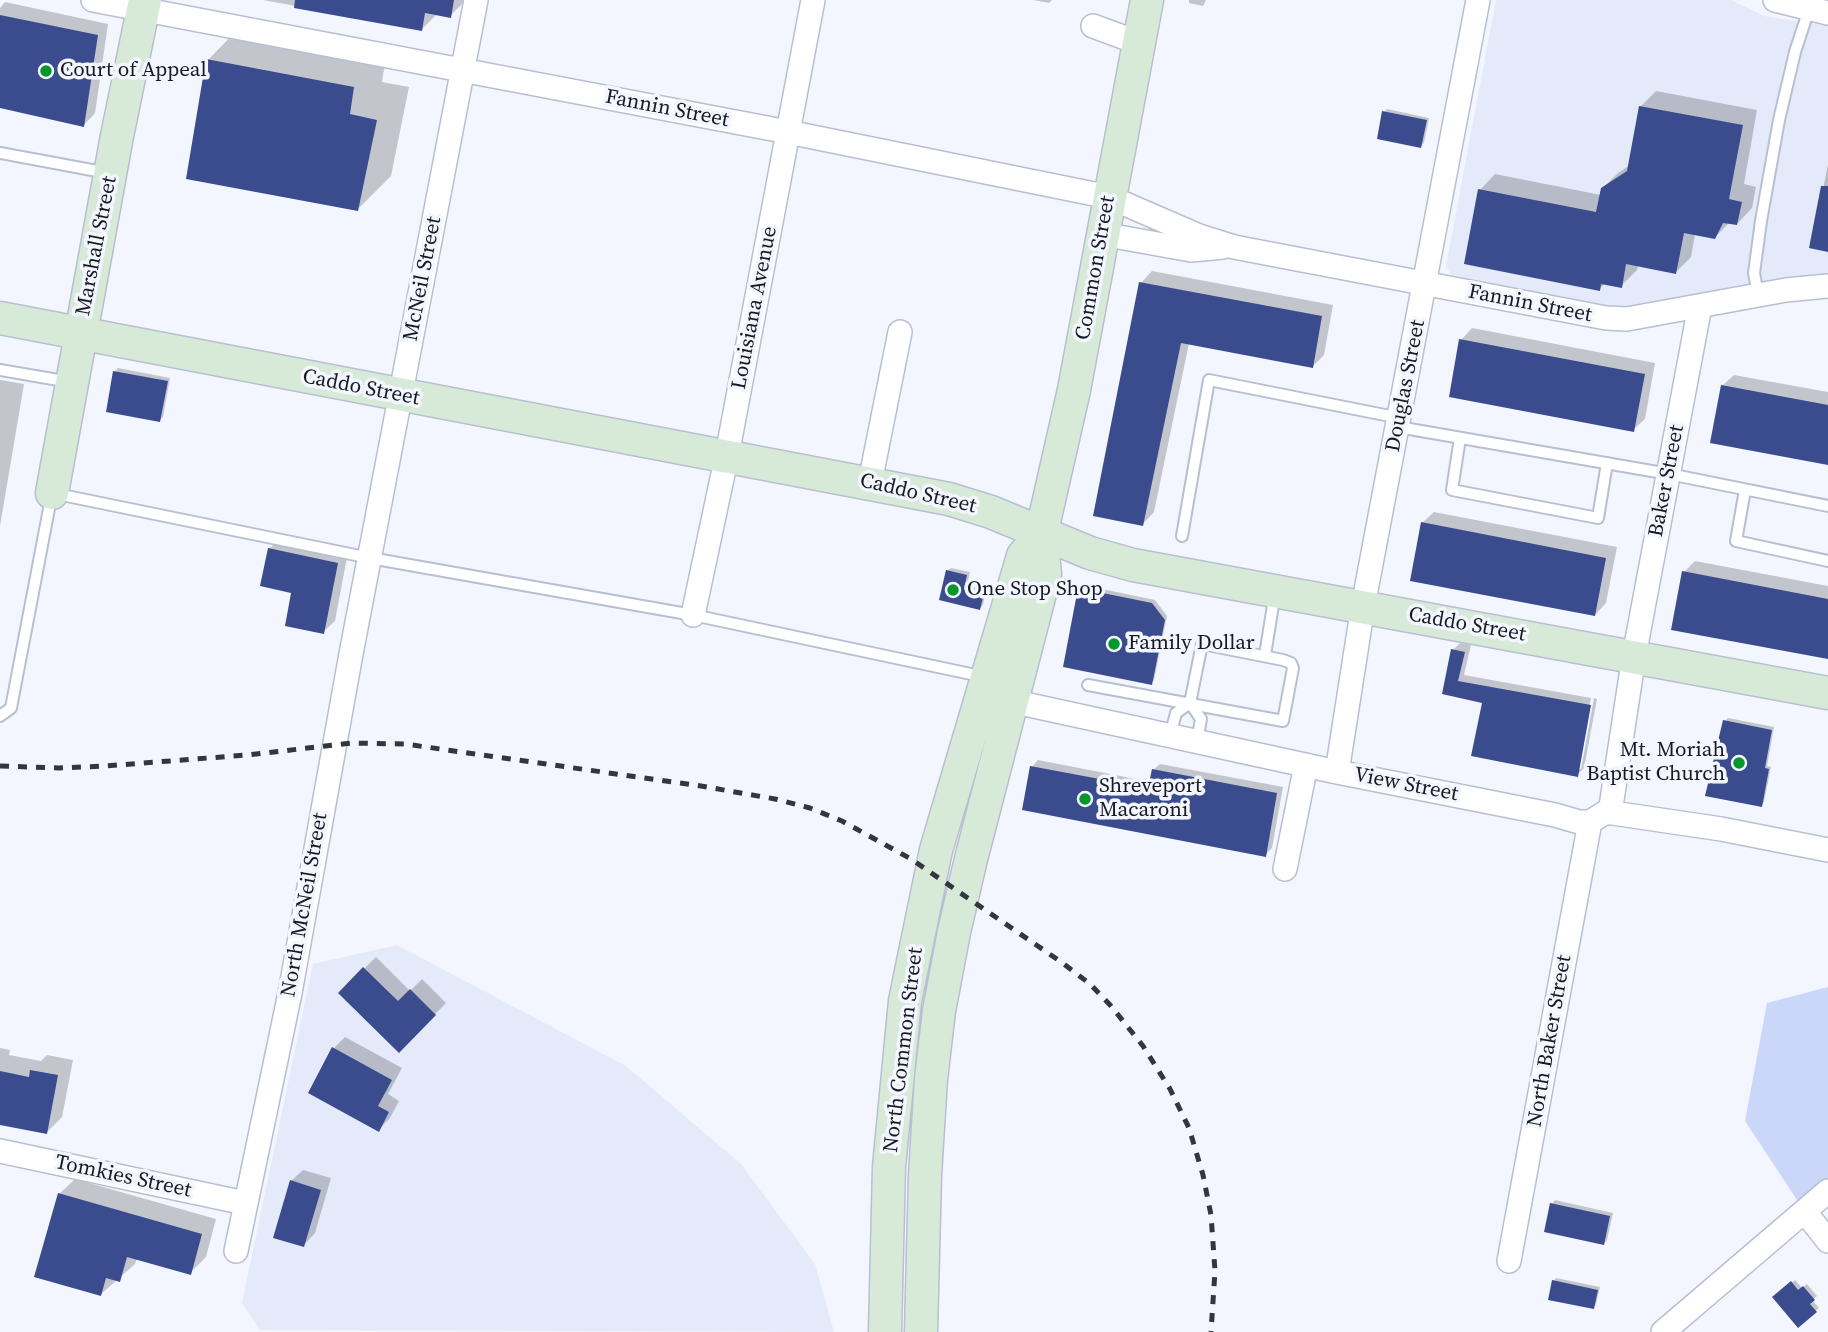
<!DOCTYPE html>
<style>
body{margin:0}
canvas{display:block;background:#f3f6fe}
</style>
<canvas width="1828" height="1332"></canvas>
<script>
const ctx = document.querySelector('canvas').getContext('2d');
ctx.lineJoin = 'round';
function fill(path, color) { ctx.fillStyle = color; ctx.fill(path, 'evenodd'); }
const shape = rows => new Path2D(rows.map(r => 'M' + r).join(''));
function stroke(path, color, width, dash) { ctx.strokeStyle = color; ctx.lineWidth = width; ctx.lineCap = dash ? 'butt' : 'round'; ctx.setLineDash(dash || []); ctx.stroke(path); }
function drawText(font, color, halo, rows, align = 'center') {
  ctx.font = font + ' "Source Serif 4",serif'; ctx.lineWidth = 7; ctx.setLineDash([]); ctx.textBaseline = 'middle'; ctx.strokeStyle = halo; ctx.fillStyle = color; for (const [text, x, y, turn = 0] of rows) {
    ctx.save(); ctx.translate(x, y); ctx.rotate((+turn || 0) * Math.PI / 180); ctx.textAlign = isNaN(turn) ? turn : align; if (halo) ctx.strokeText(text, 0, 0); ctx.fillText(text, 0, 0); ctx.restore();
  }
}
const built = shape([
 [1496,0,1731,0,1764,16,1828,26,1828,276,1819,275,1792,279,1616,312,1451,275,1446,266],
 [397,945,626,1066,741,1164,815,1264,834,1332,260,1330,242,1303,313,964]
]);
const green = shape([
 [1828,987,1828,1191,1805,1212,1745,1121,1767,1003]
]);
const shadow = shape([
 [263,0,466,0,450,16,437,14,422,29],
 [1033,0,1052,0,1049,3],
 [1189,0,1206,0,1203,6,1189,3],
 [5,2,108,24,95,113,84,125,0,106,0,8],
 [240,27,386,55,382,82,409,87,391,176,358,209,208,60],
 [1656,91,1757,110,1744,184,1756,187,1752,208,1737,224,1730,222,1715,237,1695,234,1691,257,1676,272,1638,265,1637,270,1621,286,1605,283,1600,289,1480,190,1495,174,1601,195,1602,189,1618,173,1630,165,1641,106],
 [1387,109,1429,118,1424,143,1421,146,1384,112],
 [1828,165,1828,250,1811,247],
 [1152,271,1333,305,1324,355,1313,366,1189,343,1154,512,1143,524,1141,283],
 [1472,328,1655,363,1645,419,1633,430,1461,340],
 [118,368,170,378,163,417,160,420,115,372],
 [1734,375,1828,392,1828,463,1722,386],
 [0,380,24,384,0,526],
 [1434,512,1617,547,1606,603,1595,615,1422,523],
 [281,538,348,552,335,621,323,632,293,591,269,549],
 [1695,561,1828,586,1828,657,1684,572],
 [951,568,970,572,967,586,986,590,983,605,980,608,947,571],
 [1083,585,1155,600,1167,616,1154,680,1151,683,1080,588],
 [1460,643,1471,645,1464,675,1591,698,1577,769,1581,769,1594,698,1597,699,1584,768,1577,775,1484,702,1444,692,1453,650],
 [1728,718,1774,727,1767,766,1771,767,1764,802,1761,805,1725,721],
 [1038,760,1151,782,1153,770,1160,764,1283,787,1272,848,1265,855,1032,767],
 [376,957,410,991,422,979,446,1003,399,1051,340,993],
 [345,1037,402,1068,388,1094,399,1101,390,1118,379,1129,334,1048],
 [0,1048,10,1050,9,1055,41,1061,47,1055,73,1060,62,1117,47,1132,0,1123],
 [303,1170,331,1178,315,1233,304,1245,291,1181],
 [75,1179,216,1219,206,1257,190,1273,137,1258,135,1264,101,1294,59,1194],
 [1555,1200,1613,1213,1607,1240,1604,1244,1552,1204],
 [1556,1278,1600,1287,1596,1304,1593,1308,1553,1281],
 [1795,1280,1802,1288,1807,1284,1817,1296,1812,1300,1819,1308,1798,1326,1775,1297]
]);
const building = shape([
 [295,0,454,0,451,18,425,13,422,31,294,8],
 [0,15,98,35,84,127,0,108],
 [206,59,354,87,350,114,377,120,358,211,186,179],
 [1639,106,1743,125,1729,199,1742,202,1737,225,1723,223,1715,239,1684,233,1676,274,1626,264,1622,288,1601,284,1600,291,1464,264,1478,189,1596,212,1601,188,1627,171],
 [1382,111,1427,120,1421,148,1377,139],
 [1821,186,1828,186,1828,252,1809,248],
 [1139,282,1322,316,1313,368,1181,343,1143,526,1093,516],
 [1459,339,1645,374,1634,432,1449,397],
 [113,371,168,381,160,422,106,412],
 [1721,385,1828,405,1828,465,1710,443],
 [1421,522,1606,558,1595,616,1410,581],
 [268,548,338,563,324,634,285,626,291,593,260,586],
 [946,570,967,575,964,589,984,593,980,610,939,600],
 [1682,571,1828,599,1828,659,1671,630],
 [1078,588,1152,603,1165,620,1152,685,1063,667],
 [1451,649,1465,652,1458,681,1591,705,1578,777,1471,756,1482,703,1442,694],
 [1723,720,1772,730,1765,768,1769,769,1762,807,1705,796],
 [1030,766,1148,788,1152,769,1277,793,1266,857,1022,810],
 [363,967,398,1001,410,989,436,1015,399,1053,338,993],
 [332,1047,392,1080,378,1106,389,1112,379,1132,308,1093],
 [30,1070,58,1075,47,1134,0,1125,0,1071,29,1077],
 [290,1180,321,1190,304,1247,273,1238],
 [58,1193,202,1234,191,1275,127,1257,120,1282,106,1278,101,1296,34,1277],
 [1550,1203,1610,1216,1604,1245,1544,1232],
 [1552,1280,1598,1290,1594,1309,1548,1300],
 [1791,1281,1798,1290,1803,1286,1815,1300,1810,1304,1817,1312,1798,1328,1772,1297]
]);
const lane = shape([
 [0,153,108,173],
 [1758,295,1754,273,1761,221,1779,120,1795,52,1809,9],
 [0,370,70,382],
 [1398,427,1669,474,1828,506],
 [1460,438,1452,490,1598,518,1607,463],
 [1745,490,1736,541,1828,561],
 [1182,536,1209,380,1400,418],
 [1265,655,1275,593],
 [1088,685,1283,721,1293,668,1291,663,1283,660,1202,644,1190,703],
 [0,716,11,708,52,493,370,558,693,615,985,677],
 [1170,736,1176,713,1190,703,1201,719,1197,741]
]);
const street = shape([
 [93,0,788,132,1109,197,1199,236,1234,247,1606,318,1627,319,1786,290,1828,286],
 [1775,0,1828,13],
 [1093,26,1139,43],
 [1102,234,1191,250,1223,247],
 [870,482,900,332],
 [693,615,727,455,813,0],
 [997,698,1337,772,1555,815,1579,822,1590,822,1606,812,1721,829,1828,850],
 [1337,772,1363,606,1478,0],
 [1610,813,1634,656,1700,306],
 [1285,869,1306,765],
 [0,1151,245,1203],
 [1805,1212,1828,1241],
 [236,1251,290,993,351,654,476,0],
 [1509,1261,1590,822],
 [1663,1332,1828,1191]
]);
const secondary = shape([
 [0,318,949,499,991,512,1090,553,1133,565,1828,693],
 [52,493,117,136,145,0],
 [885,1332,889,1167,905,1001,936,850,1023,556,1041,535],
 [921,1332,925,1175,931,1079,939,1011,954,932,971,859,1045,574,1041,535,1074,390,1147,0]
]);
const rail = shape([
 [0,766,59,768,105,766,247,755,352,743,405,744,701,786,775,799,810,808,842,821,911,859,1064,964,1090,984,1111,1006,1143,1046,1170,1089,1189,1128,1203,1175,1211,1215,1215,1271,1211,1332]
]);
const markers = [
 [46,71,7,"#05962c"],
 [953,590,7,"#05962c"],
 [1114,644,7,"#05962c"],
 [1739,763,7,"#05962c"],
 [1085,799,7,"#05962c"]
];
const poiNames = [
 ["Court of Appeal",60,71],
 ["One Stop Shop",967,590],
 ["Family Dollar",1128,644],
 ["Mt. Moriah",1725,751,"right"],
 ["Baptist Church",1725,775,"right"],
 ["Shreveport",1099,787],
 ["Macaroni",1099,811]
];
const streetNames = [
 ["Fannin Street",667,109,11],
 ["Marshall Street",97,246,-79],
 ["Common Street",1096,268,-80],
 ["McNeil Street",423,279,-79],
 ["Fannin Street",1530,304,11],
 ["Louisiana Avenue",755,308,-79],
 ["Douglas Street",1406,386,-79],
 ["Caddo Street",361,388,11],
 ["Baker Street",1667,481,-79],
 ["Caddo Street",918,494,13],
 ["Caddo Street",1467,625,10],
 ["View Street",1406,785,11],
 ["North McNeil Street",305,905,-80],
 ["North Baker Street",1550,1041,-80],
 ["North Common Street",904,1050,-83],
 ["Tomkies Street",123,1177,12]
];
fill(built, '#e5eafa');
fill(green, '#cbd7f8');
fill(shadow, '#0003');
fill(building, '#3a4b8e');
stroke(lane, '#b8bfd2', 14);
stroke(street, '#b8bfd2', 26);
stroke(secondary, '#b8bfd2', 35);
stroke(lane, '#fff', 10);
stroke(street, '#fff', 23);
stroke(secondary, '#d7ead8', 32);
stroke(rail, '#33363d', 5, [9, 9]);
for (const [x, y, r, color] of markers) { const dot = new Path2D(); dot.arc(x, y, r, 0, 2 * Math.PI); ctx.fillStyle = color; ctx.fill(dot); stroke(dot, '#f3f6fe', 2.5); }
drawText('21px', '#171a21', '#f3f6fe', poiNames, 'left');
drawText('21px', '#171a21', '#f3f6fe', streetNames);
</script>
